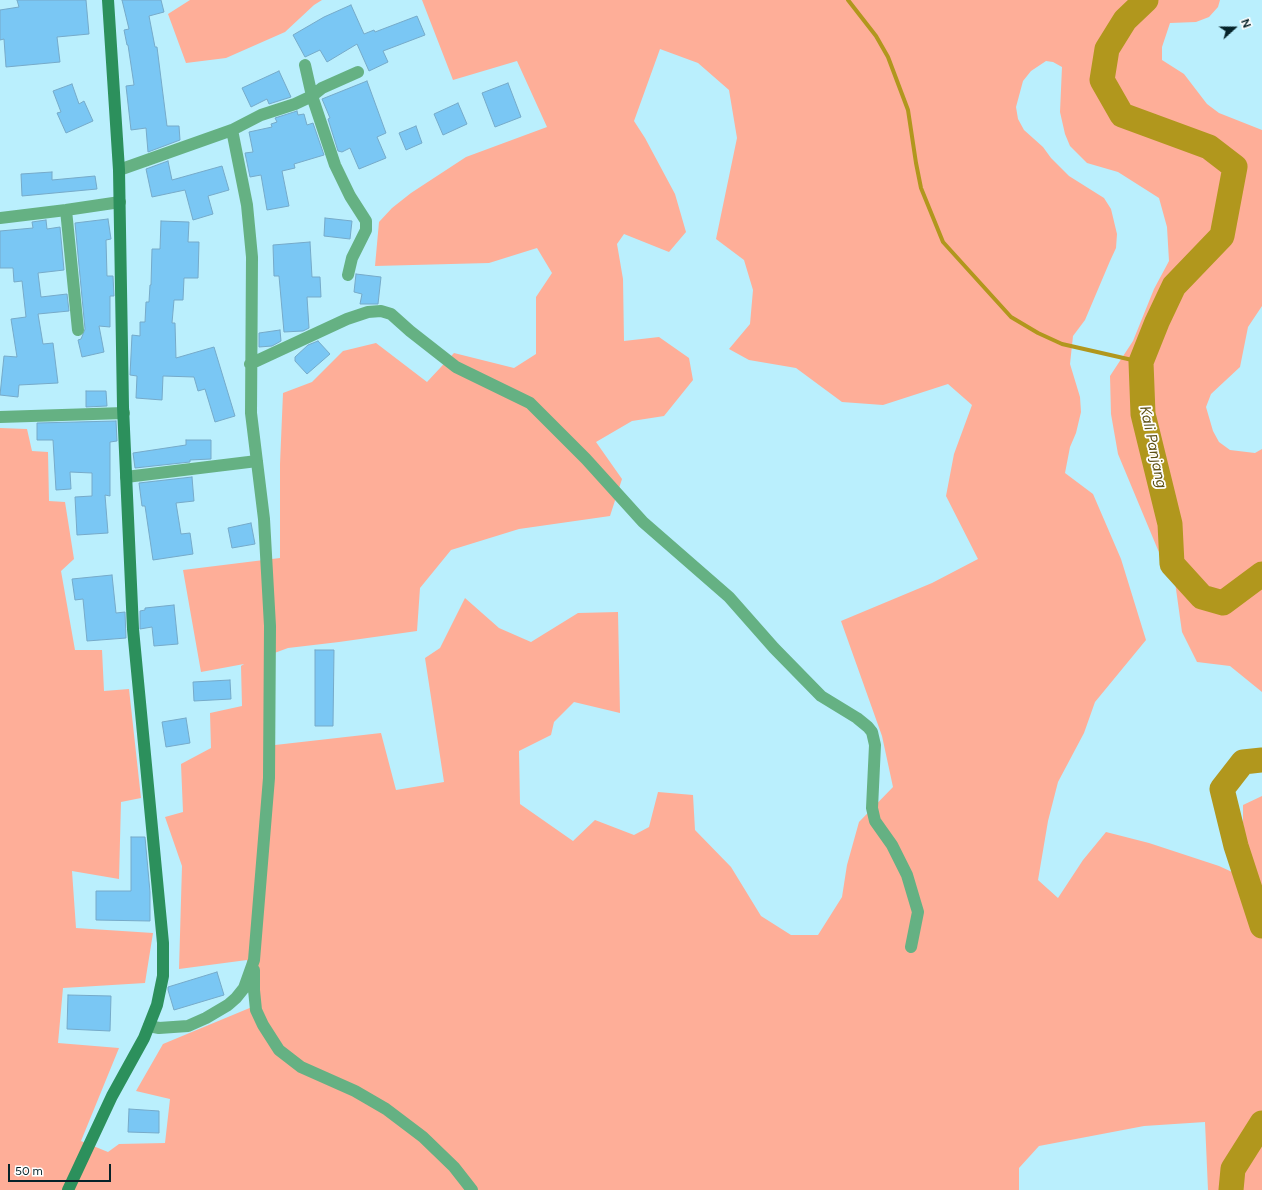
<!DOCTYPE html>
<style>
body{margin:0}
#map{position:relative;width:1262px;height:1190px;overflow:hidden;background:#baeffd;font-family:Figtree,sans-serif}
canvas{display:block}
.north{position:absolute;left:1214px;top:8px;width:40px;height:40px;-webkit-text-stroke:3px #fff;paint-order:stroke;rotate:69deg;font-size:11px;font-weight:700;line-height:16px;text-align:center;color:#062329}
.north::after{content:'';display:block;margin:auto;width:14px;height:18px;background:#062329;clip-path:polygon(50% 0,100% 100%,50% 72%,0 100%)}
.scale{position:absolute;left:8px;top:1164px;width:103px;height:18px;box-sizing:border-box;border:2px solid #062329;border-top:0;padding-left:5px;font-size:12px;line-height:14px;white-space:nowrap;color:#062329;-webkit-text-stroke:3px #fff;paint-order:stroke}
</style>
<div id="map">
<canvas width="1262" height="1190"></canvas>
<div class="north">N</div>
<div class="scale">50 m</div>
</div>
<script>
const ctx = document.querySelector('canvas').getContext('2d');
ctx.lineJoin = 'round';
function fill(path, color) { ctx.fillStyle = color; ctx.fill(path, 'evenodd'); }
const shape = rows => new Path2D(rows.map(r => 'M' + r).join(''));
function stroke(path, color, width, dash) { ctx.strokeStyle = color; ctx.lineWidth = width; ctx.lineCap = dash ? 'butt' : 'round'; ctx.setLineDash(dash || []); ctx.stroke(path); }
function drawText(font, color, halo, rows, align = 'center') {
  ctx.font = font + ' Figtree,sans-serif'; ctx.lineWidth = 3.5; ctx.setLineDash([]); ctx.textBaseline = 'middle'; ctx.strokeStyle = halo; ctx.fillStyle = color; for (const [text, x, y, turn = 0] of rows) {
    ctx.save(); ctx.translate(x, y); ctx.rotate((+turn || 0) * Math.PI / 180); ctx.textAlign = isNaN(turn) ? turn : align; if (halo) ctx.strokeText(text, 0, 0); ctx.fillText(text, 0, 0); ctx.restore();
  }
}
const green = shape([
 [190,0,322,0,314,5,285,32,226,58,186,63,168,14],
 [422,0,1220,0,1218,7,1209,17,1196,22,1170,23,1162,47,1162,60,1184,74,1207,104,1219,113,1262,130,1262,306,1248,327,1240,367,1211,394,1206,407,1213,431,1219,442,1230,450,1255,453,1262,449,1262,692,1230,666,1197,662,1182,632,1175,582,1158,550,1118,454,1111,414,1110,376,1133,341,1154,289,1169,261,1167,227,1159,198,1118,172,1087,163,1070,146,1065,134,1060,112,1062,67,1053,62,1046,61,1031,71,1023,81,1016,107,1018,119,1024,130,1043,147,1051,158,1069,176,1104,198,1111,209,1117,234,1116,248,1110,261,1085,320,1073,336,1070,364,1080,397,1081,412,1076,433,1070,447,1065,473,1093,494,1121,559,1146,640,1095,702,1084,733,1058,782,1048,821,1038,880,1058,898,1083,860,1106,832,1149,843,1219,866,1254,882,1243,823,1243,805,1262,796,1262,1190,1208,1190,1205,1122,1144,1126,1039,1146,1019,1168,1019,1190,0,1190,0,428,27,429,32,451,48,452,49,501,65,502,74,559,61,571,75,650,102,650,104,691,129,689,141,798,121,802,119,879,72,871,76,928,153,933,145,983,63,988,58,1043,119,1048,81,1141,108,1152,119,1144,165,1143,170,1099,136,1091,163,1044,252,1007,247,960,179,969,182,866,165,817,183,812,181,764,211,748,210,713,242,706,241,666,244,664,201,672,183,570,280,558,280,464,283,393,312,382,343,351,376,343,427,382,454,353,514,368,536,354,536,297,552,273,537,248,489,263,375,266,379,222,392,208,411,193,466,157,547,127,517,61,453,80],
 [660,49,698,63,729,90,737,138,716,239,744,260,753,290,750,324,729,349,749,360,796,368,842,402,883,405,948,384,972,405,954,454,946,496,978,559,932,583,841,621,882,736,893,787,859,822,847,865,842,897,818,935,791,935,761,916,731,867,695,830,693,795,658,792,649,827,634,835,595,820,573,841,520,804,519,751,551,735,554,722,574,702,620,713,618,612,578,613,531,642,499,628,465,598,440,648,425,658,444,782,396,790,381,733,275,745,269,655,288,648,339,642,417,631,420,588,451,550,519,529,610,516,622,479,596,442,632,421,664,416,693,380,689,358,659,337,624,341,623,279,617,244,624,234,669,252,686,232,675,194,645,138,634,121]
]);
const stream = shape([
 [848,0,876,36,888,57,908,110,916,163,921,188,943,242,1011,317,1038,333,1062,344,1141,362]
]);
const river = shape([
 [1146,0,1125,20,1107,49,1102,80,1122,115,1209,147,1235,167,1222,236,1174,286,1157,322,1141,362,1143,414,1170,524,1172,564,1202,597,1223,603,1262,574],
 [1262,760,1243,762,1222,789,1236,846,1262,926],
 [1231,1190,1233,1169,1262,1123]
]);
const building = shape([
 [17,0,86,0,89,34,57,37,60,62,6,67,4,39,0,40,0,10,19,7,17,0],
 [122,0,161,0,164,12,149,16,155,47,157,47,167,126,179,126,180,140,148,152,146,128,131,130,126,86,134,85,128,45,127,45,124,30,129,29,122,0],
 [351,5,364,34,374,30,375,32,417,16,425,35,383,51,388,62,369,71,357,44,327,62,320,50,305,57,293,35,324,17,351,5],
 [279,71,291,97,269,104,267,99,251,107,242,88,279,71],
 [367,81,386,133,377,137,386,158,359,169,350,148,342,152,338,151,328,119,330,118,322,99,367,81],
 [508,83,521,117,495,127,482,93,508,83],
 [72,84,79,104,84,101,93,121,66,133,57,113,61,112,53,91,72,84],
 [458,103,467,124,443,135,434,114,458,103],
 [297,111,298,115,304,114,307,125,313,123,324,155,294,164,295,168,282,171,289,206,267,210,261,175,250,177,245,153,253,152,249,132,272,127,271,124,277,122,275,118,297,111],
 [416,126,422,143,406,150,399,133,416,126],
 [168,161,172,180,222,166,229,190,208,196,213,214,193,220,185,190,152,197,146,169,168,161],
 [52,172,52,180,95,176,97,189,22,196,21,174,52,172],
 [325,218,352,221,350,239,324,236,325,218],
 [108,219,111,239,106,240,107,276,113,276,114,296,110,296,110,327,99,326,104,352,82,357,78,340,81,339,85,329,75,223,108,219],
 [46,220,47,229,60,227,64,270,38,273,41,297,67,294,69,311,38,314,43,344,53,343,58,383,19,385,18,397,0,395,4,356,17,357,11,319,26,317,22,281,14,282,13,268,0,268,0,231,33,228,32,222,46,220],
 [161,221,189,222,188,242,199,242,198,278,184,278,183,300,174,300,172,323,175,323,176,358,214,347,235,416,215,422,205,389,198,391,194,377,163,376,162,400,136,398,137,376,130,375,132,335,140,336,140,322,145,322,146,302,149,302,150,285,151,285,152,249,160,249,161,221],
 [310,242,312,277,320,277,321,297,307,297,309,328,303,331,284,332,279,276,274,276,273,245,310,242],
 [356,274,381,277,378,304,360,304,362,294,354,292,356,274],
 [280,330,281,341,272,346,259,347,259,333,280,330],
 [318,341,330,354,307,374,295,361,295,357,308,345,318,341],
 [86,391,106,391,107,406,86,407,86,391],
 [116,421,117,441,110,442,110,496,105,495,108,533,77,535,75,497,92,496,92,473,70,472,71,489,56,490,53,440,37,440,37,423,116,421],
 [186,440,211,440,211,459,190,460,190,462,135,468,133,453,186,445,186,440],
 [192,477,194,501,176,503,181,534,190,533,193,554,153,560,145,506,142,506,139,483,192,477],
 [251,523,255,544,232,548,228,528,251,523],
 [112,575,116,613,125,612,126,638,87,641,83,599,75,600,72,579,112,575],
 [174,605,178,644,154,646,152,627,140,629,140,611,145,610,145,608,174,605],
 [315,650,334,650,333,726,315,726,315,650],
 [230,680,231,699,194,701,193,682,230,680],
 [186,718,190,743,166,747,162,722,186,718],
 [131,837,145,837,150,892,150,921,96,920,96,891,131,891,131,837],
 [217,972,224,995,174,1010,168,990,168,987,217,972],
 [68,995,111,996,110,1031,67,1029,68,995],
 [129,1109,159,1111,159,1133,128,1132,129,1109]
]);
const street = shape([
 [305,65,312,96,335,165,350,196,366,221,366,230,352,258,348,275],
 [119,170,232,130,261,115,295,104,312,96,322,88,358,72],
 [66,210,78,330],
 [0,218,66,210,120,202],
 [250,364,347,319,368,312,381,311,391,314,410,331,456,367,530,403,586,459,643,522,729,597,774,648,821,696,857,718,868,727,872,732,875,745,872,808,875,821,892,845,907,875,918,912,911,947],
 [0,417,124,413],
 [126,477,257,461],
 [254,970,254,990,256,1010,263,1025,279,1050,301,1067,355,1091,386,1109,423,1137,454,1167,472,1190],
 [149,1026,159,1028,188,1026,206,1018,228,1005,236,998,244,988,254,960,269,778,270,626,264,519,251,413,252,257,247,205,232,130]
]);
const secondary = shape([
 [68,1190,112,1096,144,1038,157,1005,163,976,163,943,133,629,123,407,119,170,108,0]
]);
const waterNames = [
 ["Kali Panjang",1153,447,78]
];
fill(green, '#feae98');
stroke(stream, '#b1971d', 4);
stroke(river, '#b1971d', 25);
fill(building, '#7ac7f4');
stroke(building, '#76aac9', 1);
stroke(street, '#65b183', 12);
stroke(secondary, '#2c905c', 12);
drawText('italic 15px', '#5e5116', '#fff', waterNames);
</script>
